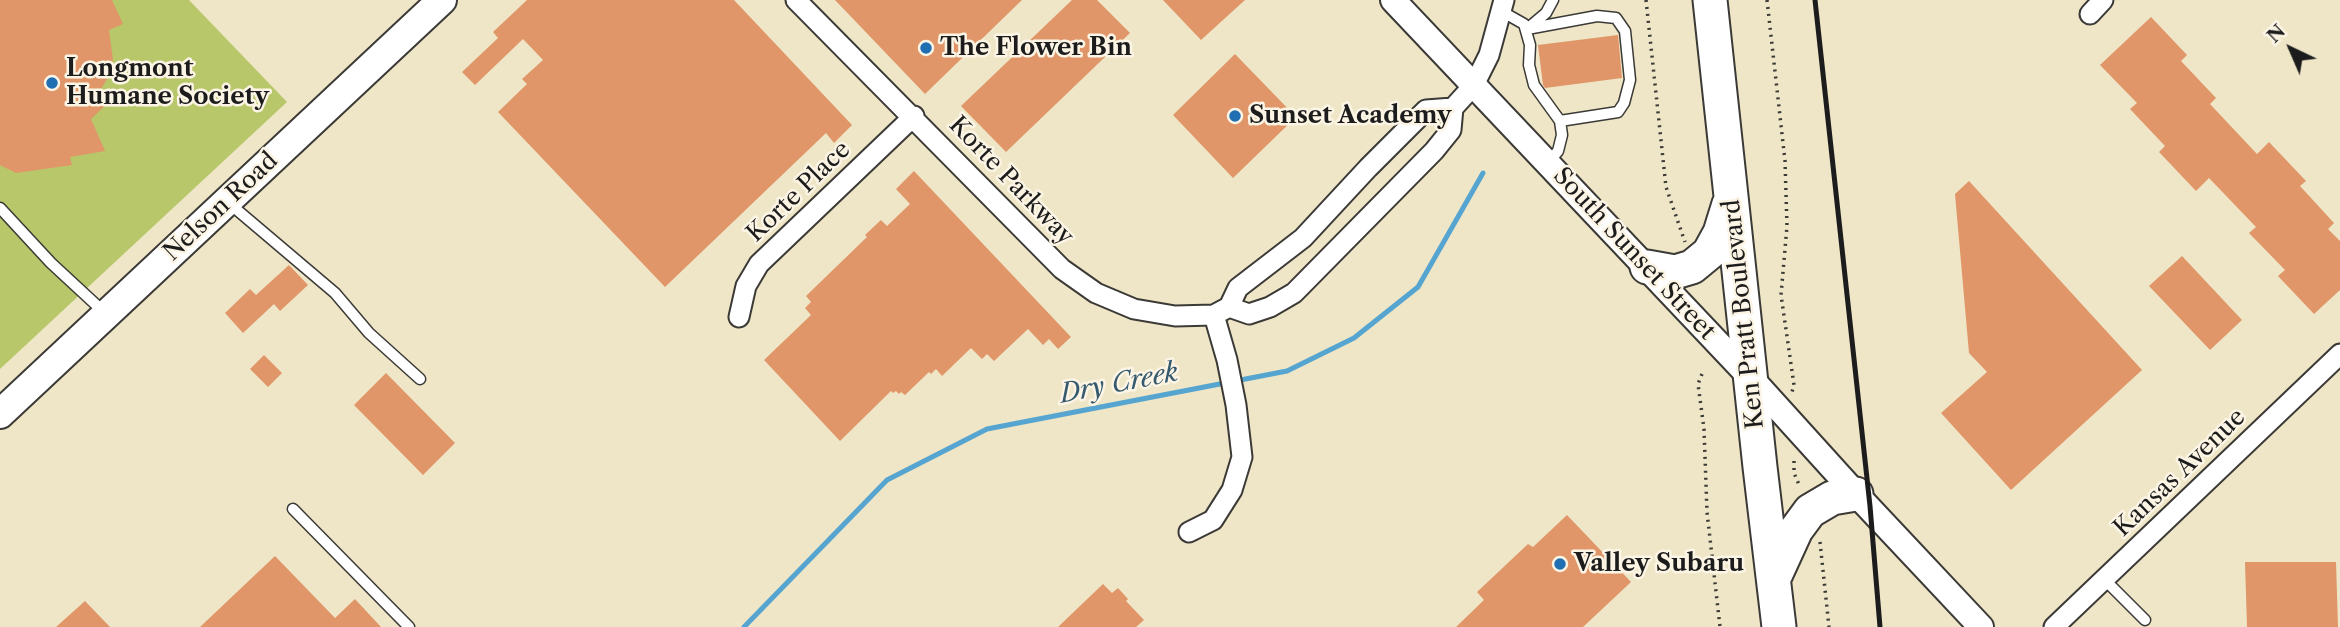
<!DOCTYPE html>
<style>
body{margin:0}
#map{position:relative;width:2340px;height:627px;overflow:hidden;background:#eee6c7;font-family:"Libre Caslon Text",serif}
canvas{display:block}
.north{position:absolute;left:2256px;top:14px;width:70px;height:70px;-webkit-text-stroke:5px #fcf5e5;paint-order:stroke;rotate:316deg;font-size:19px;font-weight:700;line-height:28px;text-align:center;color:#1c1c1c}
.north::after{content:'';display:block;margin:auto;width:24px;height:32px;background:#1c1c1c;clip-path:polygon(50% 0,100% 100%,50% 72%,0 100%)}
</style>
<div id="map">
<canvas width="2340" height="627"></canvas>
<div class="north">N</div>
</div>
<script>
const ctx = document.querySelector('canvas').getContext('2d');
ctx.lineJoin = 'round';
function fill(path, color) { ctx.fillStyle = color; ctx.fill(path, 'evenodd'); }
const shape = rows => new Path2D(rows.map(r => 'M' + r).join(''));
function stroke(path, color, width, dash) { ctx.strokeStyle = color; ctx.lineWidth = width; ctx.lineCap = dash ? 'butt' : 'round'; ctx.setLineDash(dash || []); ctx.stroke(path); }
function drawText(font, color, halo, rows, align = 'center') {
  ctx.font = font + ' "Libre Caslon Text",serif'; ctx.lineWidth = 5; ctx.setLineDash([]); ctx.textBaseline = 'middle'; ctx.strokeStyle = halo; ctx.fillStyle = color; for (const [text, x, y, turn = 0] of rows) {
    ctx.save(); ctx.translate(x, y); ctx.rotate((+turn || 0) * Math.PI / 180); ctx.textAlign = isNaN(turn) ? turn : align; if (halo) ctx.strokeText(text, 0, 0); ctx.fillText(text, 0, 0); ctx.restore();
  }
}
const green = shape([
 [0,0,189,0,287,102,0,369]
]);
const stream = shape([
 [744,627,887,480,987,429,1287,371,1354,338,1418,287,1483,173]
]);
const building = shape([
 [0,0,112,0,123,24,109,30,113,60,109,76,101,89,111,100,91,119,105,151,70,157,72,165,16,173,0,165],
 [527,0,734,0,852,125,834,143,826,133,665,287,498,112,527,84,522,79,543,60,523,39,475,85,462,72,498,38,493,32],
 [835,0,1022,0,925,94],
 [1072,0,1097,0,1130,33,1006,152,961,106],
 [1163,0,1245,0,1201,40],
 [2151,17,2187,55,2181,61,2216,98,2210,104,2257,154,2269,142,2306,181,2300,186,2334,223,2328,229,2340,241,2340,290,2314,314,2278,276,2285,270,2249,233,2256,227,2209,178,2196,191,2159,152,2165,146,2130,109,2137,103,2100,65],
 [1618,35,1622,78,1545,88,1543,85,1538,45],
 [1235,54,1296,117,1233,178,1173,115],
 [914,171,1071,337,1058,349,1049,339,1043,345,1028,329,994,361,987,354,982,359,971,348,942,376,936,369,931,374,929,372,905,395,901,392,899,394,896,391,893,393,891,391,840,441,764,360,811,315,805,308,811,302,806,296,867,237,865,235,881,220,887,226,910,204,896,189],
 [1969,181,2142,370,2011,490,1941,413,1987,372,1969,353,1955,194],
 [2182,256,2242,320,2210,350,2149,286],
 [289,265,308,285,280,311,274,304,243,333,225,313,250,289,256,295],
 [264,355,282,373,268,387,250,369],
 [386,373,455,443,423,475,354,405],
 [1567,515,1631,582,1583,627,1456,627,1484,600,1477,592,1528,544,1533,547],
 [275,556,335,618,355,599,381,627,200,627],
 [2245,562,2336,562,2338,627,2247,627],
 [1103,584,1112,593,1118,588,1128,599,1126,601,1144,620,1136,627,1058,627],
 [85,601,110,627,56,627]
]);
const path = shape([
 [1646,0,1666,187,1685,242],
 [1767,0,1785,161,1787,226,1781,295,1794,385,1792,392],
 [1702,374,1698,384,1704,429,1707,512,1720,627],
 [1794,461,1794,473,1800,487],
 [1820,542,1829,627]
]);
const service = shape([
 [1501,11,1524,24,1530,45,1529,65,1534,85,1560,121,1562,135,1558,151,1548,163],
 [1527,29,1597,16,1616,18,1625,31,1630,80,1624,103,1618,112,1560,121],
 [1527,29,1546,13,1553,0],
 [230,204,335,293,369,333,420,379],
 [0,208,51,263,105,313],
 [293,509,409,627],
 [2104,579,2145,620]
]);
const minor = shape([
 [796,0,1062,269,1096,293,1134,309,1175,316,1214,315,1229,307,1238,288,1303,238,1368,168,1426,110,1453,108],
 [2090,14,2103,0],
 [1229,307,1249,314,1270,307,1294,293,1434,151,1451,130,1453,108,1474,85,1489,55,1504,0],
 [739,317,746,286,759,264,914,116],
 [1189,532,1213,520,1232,490,1242,457,1236,405,1227,360,1214,315],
 [2054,627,2340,354]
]);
const tertiary = shape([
 [1393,0,1750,377,1856,494,1981,627]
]);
const secondary = shape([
 [0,414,442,0]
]);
const trunk = shape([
 [1710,0,1760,467,1779,627],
 [1647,267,1675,272,1692,267,1709,253,1720,233,1729,204],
 [1774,578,1796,530,1810,511,1832,498,1856,494]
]);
const rail = shape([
 [1815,0,1870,506,1880,627]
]);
const markers = [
 [926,48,7,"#1f6fb2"],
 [52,83,7,"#1f6fb2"],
 [1235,116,7,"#1f6fb2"],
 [1560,564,7,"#1f6fb2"]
];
const poiNames = [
 ["The Flower Bin",940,48],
 ["Longmont",66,69],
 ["Humane Society",66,97],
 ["Sunset Academy",1249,116],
 ["Valley Subaru",1574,564]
];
const streetNames = [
 ["Korte Parkway",1011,181,46],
 ["Korte Place",799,192,-44],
 ["Nelson Road",221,207,-43],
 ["South Sunset Street",1634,254,47],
 ["Ken Pratt Boulevard",1744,314,-96],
 ["Kansas Avenue",2180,473,-44]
];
const waterNames = [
 ["Dry Creek",1119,384,-11]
];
fill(green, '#b8c769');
stroke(stream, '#56a5d0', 5);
fill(building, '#e09668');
stroke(service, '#3c3a36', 13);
stroke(minor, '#3c3a36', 23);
stroke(tertiary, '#3c3a36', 28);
stroke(secondary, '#3c3a36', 32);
stroke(trunk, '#3c3a36', 37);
stroke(path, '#3c3a36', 3.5, [2, 5]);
stroke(service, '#fff', 10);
stroke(minor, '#fff', 19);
stroke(tertiary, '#fff', 24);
stroke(secondary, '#fff', 28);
stroke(trunk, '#fff', 33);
stroke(rail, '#1c1c1c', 5);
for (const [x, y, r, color] of markers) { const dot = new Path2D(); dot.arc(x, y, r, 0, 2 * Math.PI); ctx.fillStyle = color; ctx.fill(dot); stroke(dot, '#fcf5e5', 2.5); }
drawText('bold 24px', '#1c1c1c', '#fcf5e5', poiNames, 'left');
drawText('24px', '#1c1c1c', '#fcf5e5', streetNames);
drawText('italic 26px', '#365a6d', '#fcf5e5', waterNames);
</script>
